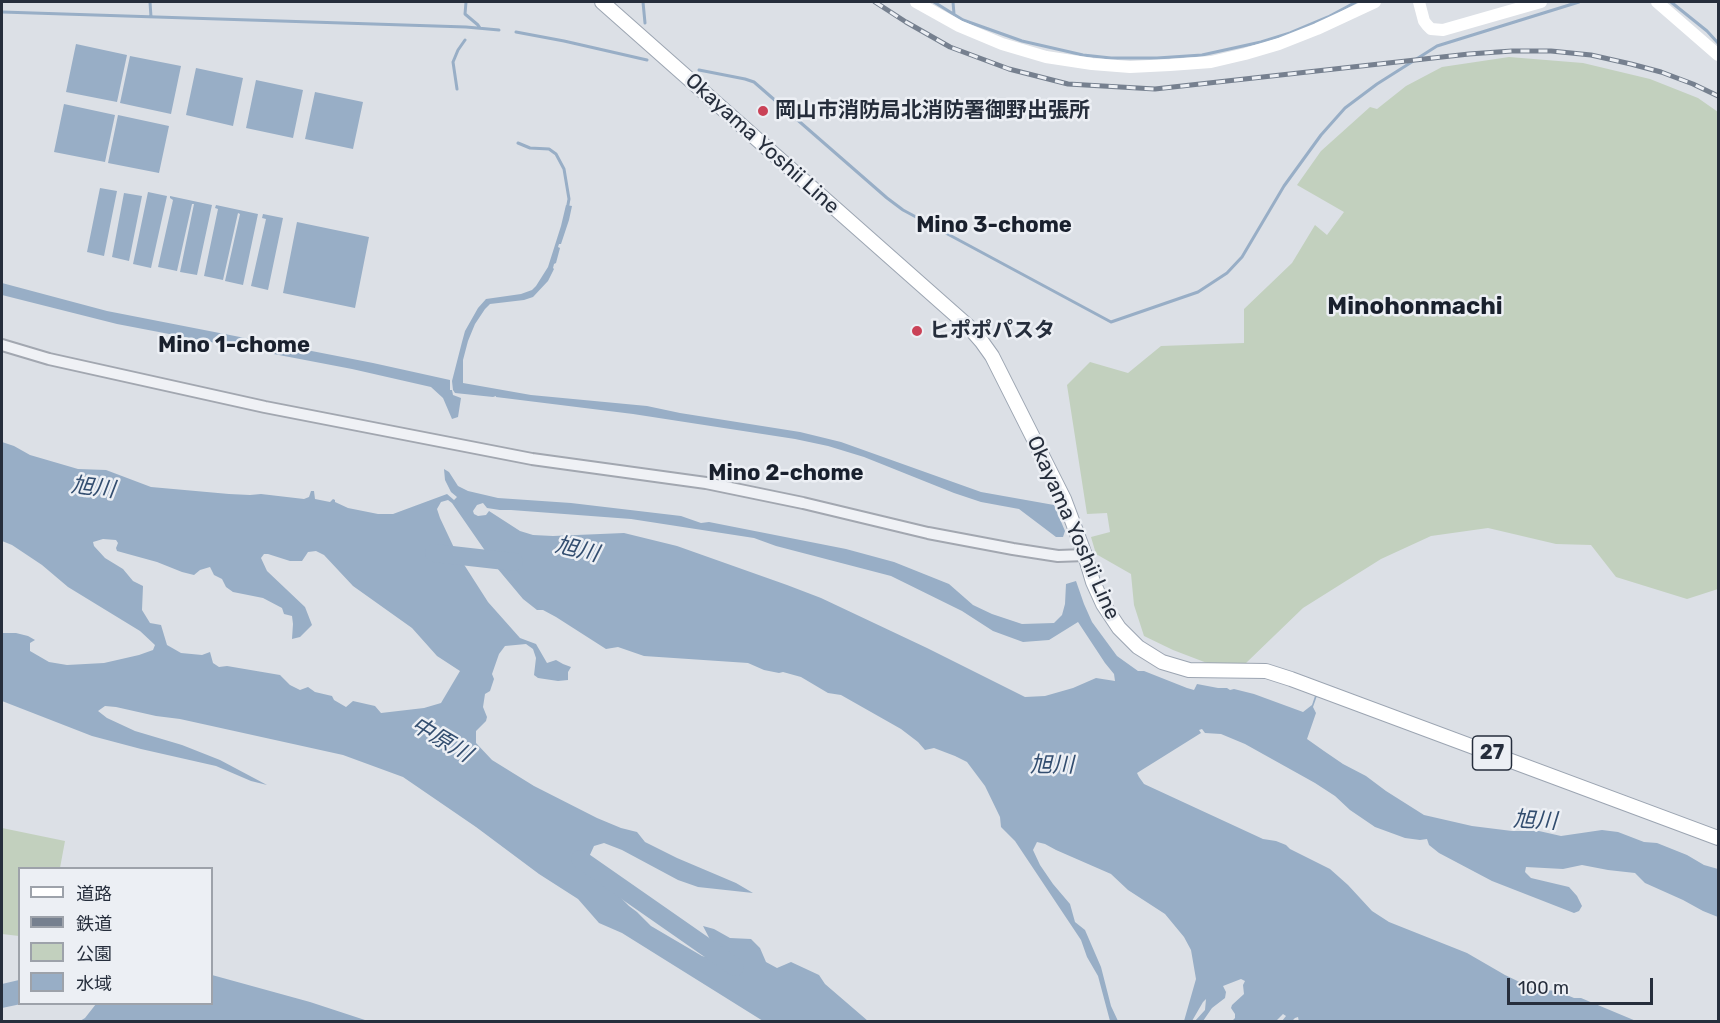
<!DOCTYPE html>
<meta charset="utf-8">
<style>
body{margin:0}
#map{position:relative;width:1720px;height:1023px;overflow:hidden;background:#dce0e6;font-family:Rubik,"Noto Sans JP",sans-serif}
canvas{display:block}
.frame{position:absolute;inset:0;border:3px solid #262e3c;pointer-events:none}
.legend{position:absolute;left:18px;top:867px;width:195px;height:138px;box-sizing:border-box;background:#eceff4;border:2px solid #9da2aa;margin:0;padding:8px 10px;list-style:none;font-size:18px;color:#262e3c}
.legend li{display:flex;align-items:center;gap:12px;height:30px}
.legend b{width:30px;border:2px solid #9da2aa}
.scale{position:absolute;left:1507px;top:978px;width:146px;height:27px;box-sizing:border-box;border:3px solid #262e3c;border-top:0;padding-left:8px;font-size:18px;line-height:21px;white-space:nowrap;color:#262e3c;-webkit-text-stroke:4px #eceff4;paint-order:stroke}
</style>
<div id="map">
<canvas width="1720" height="1023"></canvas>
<div class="frame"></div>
<ul class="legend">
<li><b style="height:8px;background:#fff"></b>道路</li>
<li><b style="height:8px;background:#76808f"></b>鉄道</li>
<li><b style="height:16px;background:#c2d0be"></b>公園</li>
<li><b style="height:16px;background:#98aec6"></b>水域</li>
</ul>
<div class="scale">100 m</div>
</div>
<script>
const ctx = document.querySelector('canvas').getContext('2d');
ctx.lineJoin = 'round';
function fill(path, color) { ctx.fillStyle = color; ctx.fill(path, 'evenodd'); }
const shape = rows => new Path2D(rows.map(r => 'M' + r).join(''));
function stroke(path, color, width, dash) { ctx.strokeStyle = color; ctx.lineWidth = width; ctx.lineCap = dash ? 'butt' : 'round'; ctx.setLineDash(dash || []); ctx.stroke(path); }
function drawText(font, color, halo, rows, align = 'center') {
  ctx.font = font + ' Rubik,"Noto Sans JP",sans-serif'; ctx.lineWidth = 5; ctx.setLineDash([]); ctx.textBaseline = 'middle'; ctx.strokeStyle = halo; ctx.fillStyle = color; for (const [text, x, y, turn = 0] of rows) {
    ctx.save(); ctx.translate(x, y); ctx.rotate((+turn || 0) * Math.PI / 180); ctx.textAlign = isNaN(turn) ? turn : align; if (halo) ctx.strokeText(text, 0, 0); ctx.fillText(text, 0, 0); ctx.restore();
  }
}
const green = shape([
 [1509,57,1583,63,1650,79,1698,98,1718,112,1718,589,1687,599,1616,577,1591,545,1556,544,1488,528,1431,536,1381,559,1303,608,1246,663,1207,663,1173,650,1144,636,1134,605,1131,574,1096,554,1091,537,1110,532,1107,513,1087,514,1067,385,1090,362,1128,373,1161,346,1244,343,1244,309,1292,263,1315,225,1327,235,1344,212,1297,185,1321,151,1370,107,1377,109,1406,86,1442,67],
 [2,828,65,841,60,868,20,868,19,936,2,934]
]);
const water = shape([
 [76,44,127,55,117,102,66,92],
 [130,56,181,66,171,114,120,103],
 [196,68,243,78,233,126,186,115],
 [256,80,303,90,293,138,246,128],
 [315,92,363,102,353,149,305,139],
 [64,104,115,115,105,162,54,152],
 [118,115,169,126,159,173,108,163],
 [100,188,117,191,104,256,87,252],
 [148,192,167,196,151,268,133,264],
 [124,193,142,196,129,261,112,257],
 [170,196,212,205,197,275,180,272,194,204,192,204,177,271,158,267,173,200,170,198],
 [216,205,258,214,243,285,225,281,240,214,238,213,223,280,204,276,218,209,215,208],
 [566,205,572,206,569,220,561,244,559,244,558,247,560,248,556,263,554,264,553,268,554,269,548,281,533,297,524,300,490,304,485,309,475,324,468,341,463,360,463,383,531,395,647,406,680,413,800,432,841,442,981,492,1054,505,1065,531,1063,537,1056,537,1019,509,981,502,954,493,864,457,828,446,795,439,633,414,496,397,496,396,493,397,455,393,453,390,452,381,462,342,465,331,478,308,486,299,521,294,532,290,536,286,548,267,561,226],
 [263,214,283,218,268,290,251,286,266,219,262,218],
 [297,222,369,237,355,308,283,293],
 [2,283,107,311,373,363,450,380,450,390,452,390,453,395,461,398,458,417,452,419,443,398,431,387,352,369,117,324,2,295],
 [2,442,14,446,30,455,78,469,106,470,151,487,229,494,250,495,261,494,304,499,309,497,311,491,314,491,315,499,330,502,333,499,335,500,335,502,348,508,378,514,393,514,447,494,454,500,457,497,451,492,445,480,444,469,449,472,458,486,468,491,498,498,571,503,681,516,701,523,709,522,846,549,894,562,949,584,973,605,992,614,1022,624,1054,623,1062,615,1065,604,1066,584,1076,581,1084,604,1092,622,1117,656,1138,671,1144,671,1187,688,1194,690,1197,684,1218,688,1227,688,1230,690,1234,689,1254,694,1303,712,1312,705,1316,693,1318,693,1313,707,1316,713,1307,739,1324,751,1343,764,1366,776,1386,791,1424,815,1472,826,1512,831,1539,831,1561,836,1602,830,1618,832,1644,842,1657,843,1687,855,1704,865,1718,869,1718,917,1703,911,1683,900,1645,883,1635,873,1608,870,1582,865,1563,869,1526,867,1525,872,1531,878,1569,887,1577,896,1582,906,1579,911,1574,913,1492,881,1439,853,1429,845,1427,839,1420,840,1405,838,1375,827,1350,810,1335,796,1315,783,1245,744,1221,734,1205,733,1202,729,1199,730,1201,733,1137,773,1139,777,1144,784,1263,839,1276,841,1286,845,1290,849,1330,869,1348,885,1372,911,1389,922,1467,953,1505,975,1534,989,1557,991,1574,998,1581,998,1636,1021,1299,1022,1298,1017,1295,1018,1292,1021,1282,1021,1286,1016,1283,1014,1276,1021,1232,1021,1235,1018,1235,1014,1231,1008,1232,1005,1244,994,1243,985,1245,981,1241,979,1223,986,1226,992,1225,998,1212,1008,1203,1021,1195,1021,1205,1010,1206,999,1203,1002,1192,1021,1184,1021,1196,979,1191,950,1184,937,1165,914,1128,890,1111,874,1056,850,1045,844,1037,842,1033,850,1040,865,1053,884,1070,904,1075,922,1085,930,1101,967,1111,1006,1118,1021,1110,1021,1098,976,1087,957,1081,940,1015,841,1001,827,1000,817,985,786,967,762,955,756,934,748,925,750,918,742,901,729,841,695,828,693,801,677,783,672,779,673,764,670,748,663,644,656,618,647,606,649,556,617,543,610,537,610,523,599,497,568,452,503,448,500,441,502,437,509,440,518,456,552,488,602,520,638,536,644,547,663,556,660,563,664,571,667,568,672,568,680,558,681,538,678,534,675,536,658,533,649,526,644,505,646,499,654,492,674,494,679,490,691,485,694,483,707,487,717,486,721,476,731,476,743,492,760,534,786,597,818,621,828,637,832,645,842,677,858,736,883,753,893,698,887,678,880,622,850,604,843,594,846,589,857,607,884,629,906,637,912,651,926,702,956,713,959,716,957,716,951,703,926,714,929,730,938,751,939,760,948,766,962,777,968,791,962,819,975,825,984,868,1021,763,1021,622,933,599,923,578,899,539,874,476,827,403,777,343,755,180,719,156,716,116,707,105,706,98,711,107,718,135,731,182,745,220,760,267,785,251,781,216,766,141,749,92,736,2,701,2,633,16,633,28,636,35,640,30,643,30,651,49,662,67,665,104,663,139,655,153,650,155,645,140,631,68,587,42,565,12,545,2,541],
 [483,503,487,508,500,510,511,510,631,519,754,538,776,546,891,576,962,611,993,631,1023,642,1049,640,1078,622,1105,663,1114,674,1115,681,1096,678,1073,688,1045,696,1025,697,927,648,821,598,787,585,677,546,624,533,553,536,533,535,520,531,489,511,486,515,478,516,474,514,473,511,477,505],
 [103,539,116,540,118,543,116,548,117,551,157,562,182,572,194,575,200,570,210,567,214,575,222,579,226,587,233,592,263,598,282,608,284,614,292,616,293,624,292,639,300,637,312,625,305,607,267,571,261,558,264,554,268,554,290,561,302,561,308,552,316,551,324,555,353,586,412,628,437,656,460,671,441,703,424,708,381,713,375,706,353,701,346,707,334,700,332,696,315,692,308,687,300,690,290,685,280,675,227,666,219,667,213,663,210,652,202,655,181,653,167,645,161,625,150,623,142,610,143,586,133,581,123,569,105,558,94,546,93,542],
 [212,975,310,1002,368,1021,80,1021,85,1018,96,1004,212,1004],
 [19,980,20,1004,21,1004,2,1008,2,984]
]);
const stream = shape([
 [150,2,151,17],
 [466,2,465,14,478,25,480,28],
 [643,2,645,23],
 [934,2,963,20,1022,41,1083,55,1111,58,1157,58,1202,55,1261,42,1290,33,1328,17,1356,2],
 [953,2,954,14],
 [1671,2,1707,31,1718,43],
 [2,12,466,27,499,30],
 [516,32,564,41,647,60],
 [699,70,745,79,754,82,887,198,903,210,1111,322,1198,292,1227,273,1242,257,1284,186,1321,135,1345,108,1377,84,1437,46,1579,2],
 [457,89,453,62,458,50,465,40],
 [518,143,530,148,549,149,556,154,564,169,569,199,567,210]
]);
const river = shape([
 [434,553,514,562],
 [580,859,735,967]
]);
const tertiary = shape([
 [2,345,49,359,265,407,532,459,706,483,803,503,928,533,1013,549,1058,556,1085,555]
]);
const secondary = shape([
 [916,2,959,26,1002,44,1046,57,1092,64,1130,67,1170,65,1211,62,1245,54,1279,44,1317,29,1375,2],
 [1419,2,1424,21,1427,25,1431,29,1443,30,1541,2],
 [1657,2,1718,55]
]);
const primary = shape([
 [602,2,968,326,982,342,992,356,1064,499,1085,555,1093,582,1103,604,1119,628,1138,647,1162,662,1189,670,1266,671,1291,679,1718,838]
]);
const rail = shape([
 [875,2,906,22,950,47,1009,69,1068,84,1155,89,1469,54,1512,51,1551,51,1591,55,1631,64,1661,72,1693,84,1718,96]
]);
const markers = [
 [763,111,6,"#ca4257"],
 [917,331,6,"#ca4257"]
];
const shields = [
 [1492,753,39]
];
const shieldNames = [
 ["27",1492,753]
];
const poiNames = [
 ["岡山市消防局北消防署御野出張所",775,111],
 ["ヒポポパスタ",929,331]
];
const streetNames = [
 ["Okayama Yoshii Line",762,144,42],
 ["Okayama Yoshii Line",1073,528,66]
];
const neighbourhoodNames = [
 ["Mino 3-chome",994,226],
 ["Mino 1-chome",234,346],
 ["Mino 2-chome",786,474]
];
const waterNames = [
 ["旭川",93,488,7],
 ["旭川",577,550,13],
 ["中原川",441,740,31],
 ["旭川",1052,766],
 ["旭川",1535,821,3]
];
const quarterNames = [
 ["Minohonmachi",1415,307]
];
fill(green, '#c2d0be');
fill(water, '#98aec6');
stroke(stream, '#98aec6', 3);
stroke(river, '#98aec6', 18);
stroke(tertiary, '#a2a7b0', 14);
stroke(primary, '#9ca5b2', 16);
stroke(tertiary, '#eff1f5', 10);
stroke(secondary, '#fff', 12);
stroke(primary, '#fff', 14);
stroke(rail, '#76808f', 5);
stroke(rail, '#eceff4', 3, [9]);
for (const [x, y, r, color] of markers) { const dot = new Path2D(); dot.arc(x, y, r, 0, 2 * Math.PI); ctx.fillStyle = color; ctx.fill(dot); stroke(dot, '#eceff4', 2); }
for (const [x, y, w] of shields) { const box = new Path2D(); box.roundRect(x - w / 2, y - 17, w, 34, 4.5); ctx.fillStyle = '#eceff4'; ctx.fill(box); stroke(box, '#262e3c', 1.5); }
drawText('bold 20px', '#262e3c', null, shieldNames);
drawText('bold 21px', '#262e3c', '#eceff4', poiNames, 'left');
drawText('21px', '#262e3c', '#eceff4', streetNames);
drawText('bold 22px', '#19202d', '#eceff4', neighbourhoodNames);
drawText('italic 22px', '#324d6f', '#eceff4', waterNames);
drawText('bold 24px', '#19202d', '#eceff4', quarterNames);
</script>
